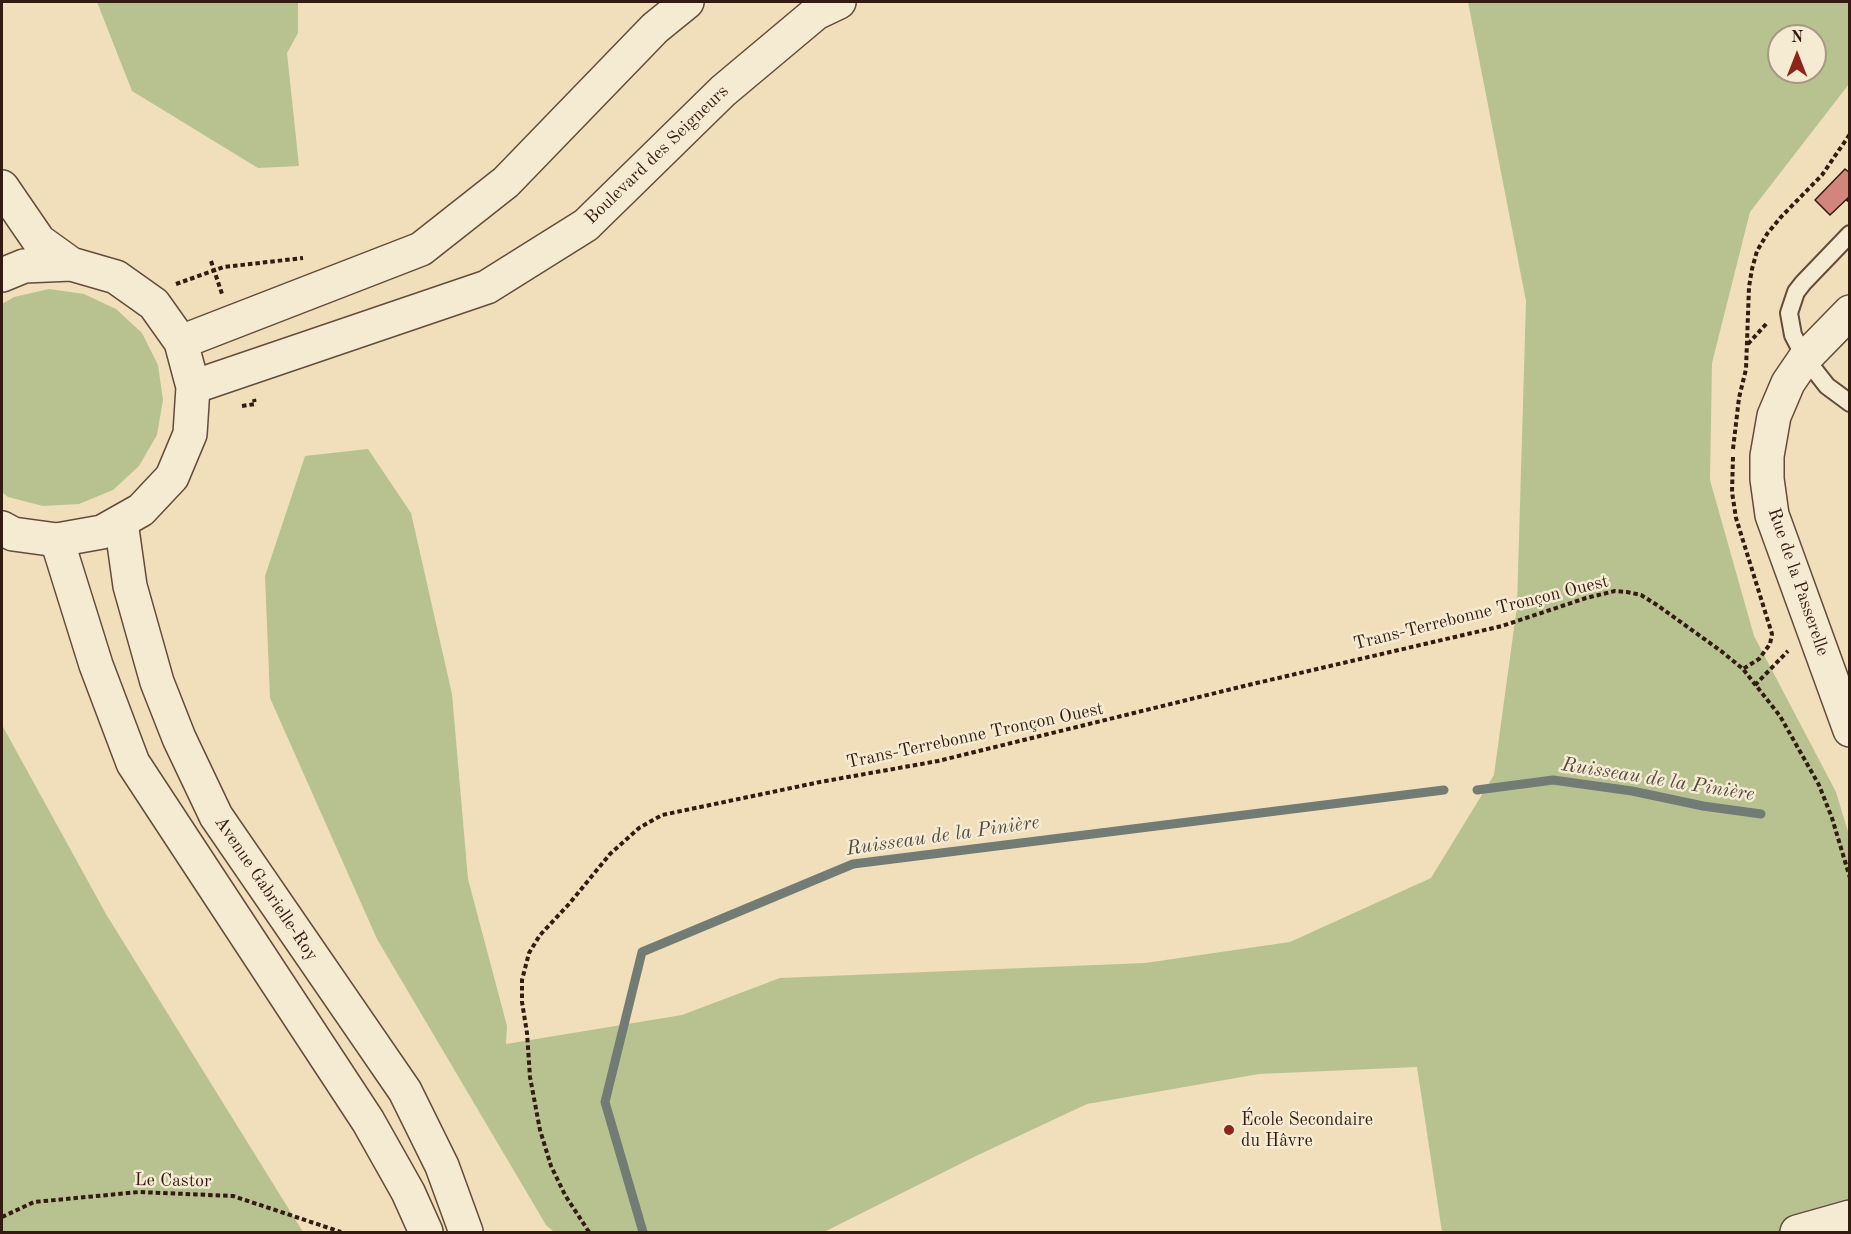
<!DOCTYPE html>
<meta charset="utf-8">
<style>
body{margin:0}
#map{position:relative;width:1851px;height:1234px;overflow:hidden;background:#f0dfba;font-family:"Old Standard TT",serif}
canvas{display:block}
.frame{position:absolute;inset:0;border:3px solid #341b11;pointer-events:none}
.north{position:absolute;left:1767px;top:24px;width:60px;height:60px;box-sizing:border-box;background:#f5ead2;border:2px solid #a89785;border-radius:50%;rotate:0deg;font-size:16px;font-weight:700;line-height:24px;text-align:center;color:#341b11}
.north::after{content:'';display:block;margin:auto;width:21px;height:27px;background:#8f2418;clip-path:polygon(50% 0,100% 100%,50% 72%,0 100%)}
</style>
<div id="map">
<canvas width="1851" height="1234"></canvas>
<div class="frame"></div>
<div class="north">N</div>
</div>
<script>
const ctx = document.querySelector('canvas').getContext('2d');
ctx.lineJoin = 'round';
function fill(path, color) { ctx.fillStyle = color; ctx.fill(path, 'evenodd'); }
const shape = rows => new Path2D(rows.map(r => 'M' + r).join(''));
function stroke(path, color, width, dash) { ctx.strokeStyle = color; ctx.lineWidth = width; ctx.lineCap = dash ? 'butt' : 'round'; ctx.setLineDash(dash || []); ctx.stroke(path); }
function drawText(font, color, halo, rows, align = 'center') {
  ctx.font = font + ' "Old Standard TT",serif'; ctx.lineWidth = 5; ctx.setLineDash([]); ctx.textBaseline = 'middle'; ctx.strokeStyle = halo; ctx.fillStyle = color; for (const [text, x, y, turn = 0] of rows) {
    ctx.save(); ctx.translate(x, y); ctx.rotate((+turn || 0) * Math.PI / 180); ctx.textAlign = isNaN(turn) ? turn : align; if (halo) ctx.strokeText(text, 0, 0); ctx.fillText(text, 0, 0); ctx.restore();
  }
}
const green = shape([
 [97,2,298,2,298,33,287,53,299,166,258,168,132,91],
 [1468,2,1849,2,1849,84,1750,212,1712,363,1710,480,1754,636,1836,792,1849,835,1849,1232,1442,1232,1417,1067,1259,1074,1087,1104,976,1156,824,1232,554,1232,546,1225,377,939,270,698,265,576,305,456,368,449,411,513,452,694,468,879,507,1026,506,1044,682,1015,780,978,1145,963,1290,942,1431,878,1494,775,1517,606,1526,301],
 [1779,36,1815,36,1815,72,1779,72],
 [49,289,84,294,116,309,142,333,158,365,163,400,157,435,139,466,113,490,79,504,43,506,8,497,2,492,2,304,14,297],
 [2,725,106,914,303,1232,2,1232]
]);
const stream = shape([
 [1477,790,1553,780,1632,791,1703,806,1761,814],
 [643,1232,605,1102,642,952,853,864,1444,790]
]);
const building = shape([
 [1845,169,1850,173,1850,196,1830,215,1815,200,1845,169]
]);
const path = shape([
 [1847,199,1850,201],
 [211,261,222,294],
 [176,284,224,267,303,258],
 [1748,344,1767,323],
 [242,406,255,404,254,399],
 [1733,449,1739,398,1746,369,1749,287,1752,269,1757,251,1767,234,1781,217,1822,175,1850,134],
 [1733,457,1732,492,1736,518,1772,634,1770,644,1759,659,1743,669],
 [1755,685,1788,651],
 [2,1217,34,1202,139,1192,233,1196,341,1232],
 [589,1232,565,1195,551,1166,540,1130,530,1077,527,1033,522,1002,522,980,529,953,540,935,569,904,610,854,639,828,662,815,820,782,938,761,1244,686,1502,626,1586,598,1615,591,1627,592,1641,595,1657,605,1721,651,1743,669,1780,716,1819,785,1832,818,1850,878]
]);
const service = shape([
 [1850,234,1803,283,1796,292,1789,313,1793,335,1805,358,1827,386,1850,403]
]);
const minor = shape([
 [1850,312,1805,358,1788,383,1774,416,1767,456,1767,479,1772,515,1850,730],
 [121,522,130,586,157,682,179,738,216,816,405,1091,442,1166,466,1232],
 [57,540,96,665,133,763,368,1121,408,1192,426,1232],
 [1797,1232,1850,1217]
]);
const tertiary = shape([
 [2,187,39,241,71,264],
 [2,275,24,266,71,264,116,277,154,304,181,342,193,387,190,434,172,477,141,510,102,532,57,540,13,534,2,528],
 [181,342,421,249,506,182,655,28,687,2],
 [193,387,487,287,586,225,723,91,816,13,839,2]
]);
const markers = [
 [1229,1130,6,"#8f2418"]
];
const streetNames = [
 ["Boulevard des Seigneurs",657,155,-44],
 ["Rue de la Passerelle",1798,582,71],
 ["Trans-Terrebonne Tronçon Ouest",1481,613,-14],
 ["Trans-Terrebonne Tronçon Ouest",975,736,-12],
 ["Avenue Gabrielle-Roy",266,889,56],
 ["Le Castor",173,1181,1]
];
const poiNames = [
 ["École Secondaire",1241,1120],
 ["du Hâvre",1241,1141]
];
const waterNames = [
 ["Ruisseau de la Pinière",1658,780,9],
 ["Ruisseau de la Pinière",943,836,-8]
];
fill(green, '#b8c291');
stroke(stream, '#727c74', 9);
fill(building, '#d3847b');
stroke(building, '#341b11', 1.5);
stroke(service, '#634c3b', 20);
stroke(minor, '#634c3b', 36);
stroke(tertiary, '#634c3b', 36);
stroke(path, '#341b11', 4, [4.5, 3]);
stroke(service, '#f5ead2', 16);
stroke(minor, '#f5ead2', 33);
stroke(tertiary, '#f5ead2', 33);
for (const [x, y, r, color] of markers) { const dot = new Path2D(); dot.arc(x, y, r, 0, 2 * Math.PI); ctx.fillStyle = color; ctx.fill(dot); stroke(dot, '#f5ead2', 2); }
drawText('18px', '#341b11', '#f5ead2', streetNames);
drawText('18px', '#341b11', '#f5ead2', poiNames, 'left');
drawText('italic 20px', '#534b43', '#f5ead2', waterNames);
</script>
